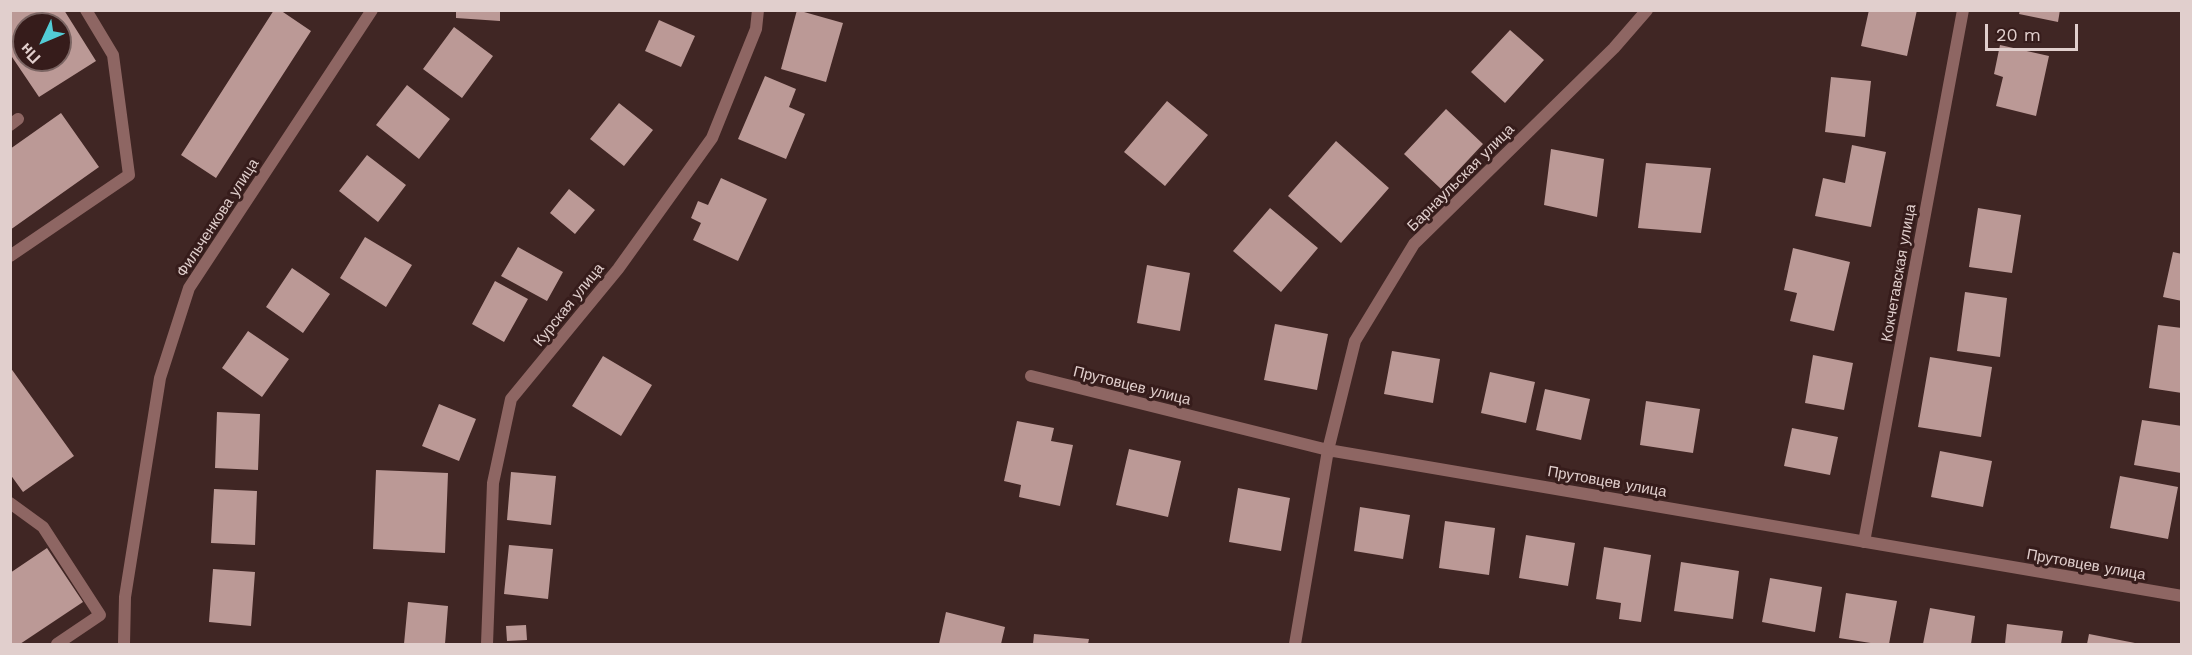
<!DOCTYPE html>
<meta charset="utf-8">
<style>
body{margin:0}
#map{position:relative;width:2192px;height:655px;overflow:hidden;background:#402624;font-family:"Work Sans",sans-serif}
canvas{display:block}
.frame{position:absolute;inset:0;border:12px solid #e1cfcd;pointer-events:none}
.north{position:absolute;left:12px;top:12px;width:60px;height:60px;box-sizing:border-box;background:#361c1b;border:2px solid #7a6462;border-radius:50%;rotate:226deg;font-size:16px;font-weight:700;line-height:24px;text-align:center;color:#e1cfcd}
.north::after{content:'';display:block;margin:auto;width:21px;height:27px;background:#52ccd6;clip-path:polygon(50% 0,100% 100%,50% 72%,0 100%)}
.scale{position:absolute;left:1985px;top:24px;width:93px;height:27px;box-sizing:border-box;border:3px solid #e1cfcd;border-top:0;padding-left:8px;font-size:18px;line-height:21px;white-space:nowrap;color:#e1cfcd;-webkit-text-stroke:4px #361c1b;paint-order:stroke}
</style>
<div id="map">
<canvas width="2192" height="655"></canvas>
<div class="frame"></div>
<div class="north">Пн</div>
<div class="scale">20 m</div>
</div>
<script>
const ctx = document.querySelector('canvas').getContext('2d');
ctx.lineJoin = 'round';
function fill(path, color) { ctx.fillStyle = color; ctx.fill(path, 'evenodd'); }
const shape = rows => new Path2D(rows.map(r => 'M' + r).join(''));
function stroke(path, color, width, dash) { ctx.strokeStyle = color; ctx.lineWidth = width; ctx.lineCap = dash ? 'butt' : 'round'; ctx.setLineDash(dash || []); ctx.stroke(path); }
function drawText(font, color, halo, rows, align = 'center') {
  ctx.font = font + ' "Work Sans",sans-serif'; ctx.lineWidth = 6; ctx.setLineDash([]); ctx.textBaseline = 'middle'; ctx.strokeStyle = halo; ctx.fillStyle = color; for (const [text, x, y, turn = 0] of rows) {
    ctx.save(); ctx.translate(x, y); ctx.rotate((+turn || 0) * Math.PI / 180); ctx.textAlign = isNaN(turn) ? turn : align; if (halo) ctx.strokeText(text, 0, 0); ctx.fillText(text, 0, 0); ctx.restore();
  }
}
const building = shape([
 [10,10,64,10,96,61,39,97,10,54],
 [24,24,60,24,60,60,24,60],
 [274,10,280,10,311,31,216,178,181,155],
 [456,10,500,10,500,21,456,18],
 [797,10,843,23,826,82,781,69],
 [1869,10,1917,10,1907,56,1861,46],
 [2020,10,2060,10,2058,22,2019,14],
 [659,20,695,36,681,67,645,51],
 [454,27,493,56,462,98,423,69],
 [1510,30,1544,60,1505,103,1471,72],
 [2000,45,2049,56,2036,116,1996,106,2003,77,1994,74],
 [765,76,796,89,789,107,805,114,786,159,738,139],
 [1831,77,1871,81,1865,137,1825,132],
 [407,85,450,119,419,159,376,125],
 [1167,101,1208,135,1165,186,1124,152],
 [619,103,653,130,624,166,590,139],
 [1446,109,1483,144,1441,189,1404,154],
 [61,113,99,167,10,230,10,149],
 [1336,141,1389,188,1341,243,1288,196],
 [1852,145,1886,152,1871,227,1815,216,1823,178,1845,183],
 [1551,149,1604,159,1597,217,1544,205],
 [367,155,406,185,378,222,339,191],
 [1646,163,1711,168,1701,233,1638,228],
 [721,178,767,199,738,261,693,240,701,223,691,218,698,201,708,205],
 [569,189,595,210,575,234,550,213],
 [1270,208,1318,248,1281,292,1233,251],
 [1978,208,2021,215,2012,273,1969,267],
 [365,237,412,265,386,307,340,278],
 [518,247,563,272,547,301,501,276],
 [1793,248,1850,262,1834,331,1790,321,1797,293,1784,290],
 [2173,252,2182,254,2182,301,2163,297],
 [1147,265,1190,273,1180,331,1137,323],
 [292,268,330,294,303,333,266,307],
 [495,281,528,299,504,342,472,324],
 [1965,292,2007,298,2000,357,1957,351],
 [1275,324,1328,334,1317,390,1264,380],
 [2158,325,2182,328,2182,393,2149,388],
 [248,331,289,359,262,397,222,368],
 [1392,351,1440,359,1433,403,1384,394],
 [1813,355,1853,363,1844,410,1805,403],
 [603,356,652,385,621,436,572,406],
 [1930,357,1992,367,1981,437,1918,427],
 [10,367,74,456,23,492,10,474],
 [1490,372,1535,382,1526,423,1481,413],
 [1545,389,1590,399,1581,440,1536,430],
 [1646,401,1700,409,1693,453,1640,445],
 [439,404,476,419,459,461,422,446],
 [217,412,260,414,258,470,215,468],
 [2142,420,2182,426,2181,473,2134,465],
 [1017,421,1054,428,1051,441,1073,445,1060,506,1019,497,1021,485,1004,481],
 [1792,428,1838,437,1830,475,1784,466],
 [1129,449,1181,461,1168,517,1116,505],
 [1940,451,1992,461,1983,507,1931,497],
 [376,470,448,473,445,553,373,549],
 [511,472,556,476,551,525,507,520],
 [2120,476,2178,487,2168,539,2110,528],
 [1238,488,1290,498,1281,551,1229,542],
 [214,489,257,491,255,545,211,543],
 [1360,507,1410,515,1403,559,1354,551],
 [1445,521,1495,528,1489,575,1439,568],
 [1526,535,1575,543,1568,586,1519,578],
 [509,545,553,549,548,599,504,594],
 [1604,547,1651,555,1641,622,1619,619,1621,603,1596,599],
 [47,548,83,602,20,644,10,644,10,573],
 [1681,562,1739,571,1733,619,1674,611],
 [213,569,255,572,251,626,209,622],
 [1770,578,1822,587,1815,632,1762,622],
 [1846,593,1897,601,1889,644,1877,644,1839,638],
 [408,602,448,606,445,644,404,644],
 [1930,608,1975,616,1971,644,1923,644],
 [946,612,1005,627,1001,644,939,644],
 [2007,624,2063,631,2061,644,2005,644],
 [526,625,527,640,507,641,506,626],
 [1034,634,1089,639,1088,644,1033,644],
 [2089,634,2135,643,2135,644,2087,644]
]);
const service = shape([
 [10,125,18,119],
 [10,256,129,175,113,55,86,10],
 [10,503,43,527,100,615,57,644]
]);
const minor = shape([
 [1031,376,1328,450,2182,596],
 [1864,542,1963,10],
 [124,644,125,597,160,378,189,288,372,10],
 [487,644,493,483,511,399,618,269,712,138,756,29,758,10],
 [1295,644,1328,450,1355,341,1414,244,1614,48,1647,10]
]);
const streetNames = [
 ["Барнаульская улица",1461,178,-45],
 ["Фильченкова улица",218,218,-57],
 ["Кокчетавская улица",1899,273,-80],
 ["Курская улица",569,305,-51],
 ["Прутовцев улица",1132,386,14],
 ["Прутовцев улица",1607,482,10],
 ["Прутовцев улица",2086,565,10]
];
fill(building, '#bb9996');
stroke(service, '#8e6663', 12);
stroke(minor, '#8e6663', 12);
drawText('15px', '#e1cfcd', '#361c1b', streetNames);
</script>
